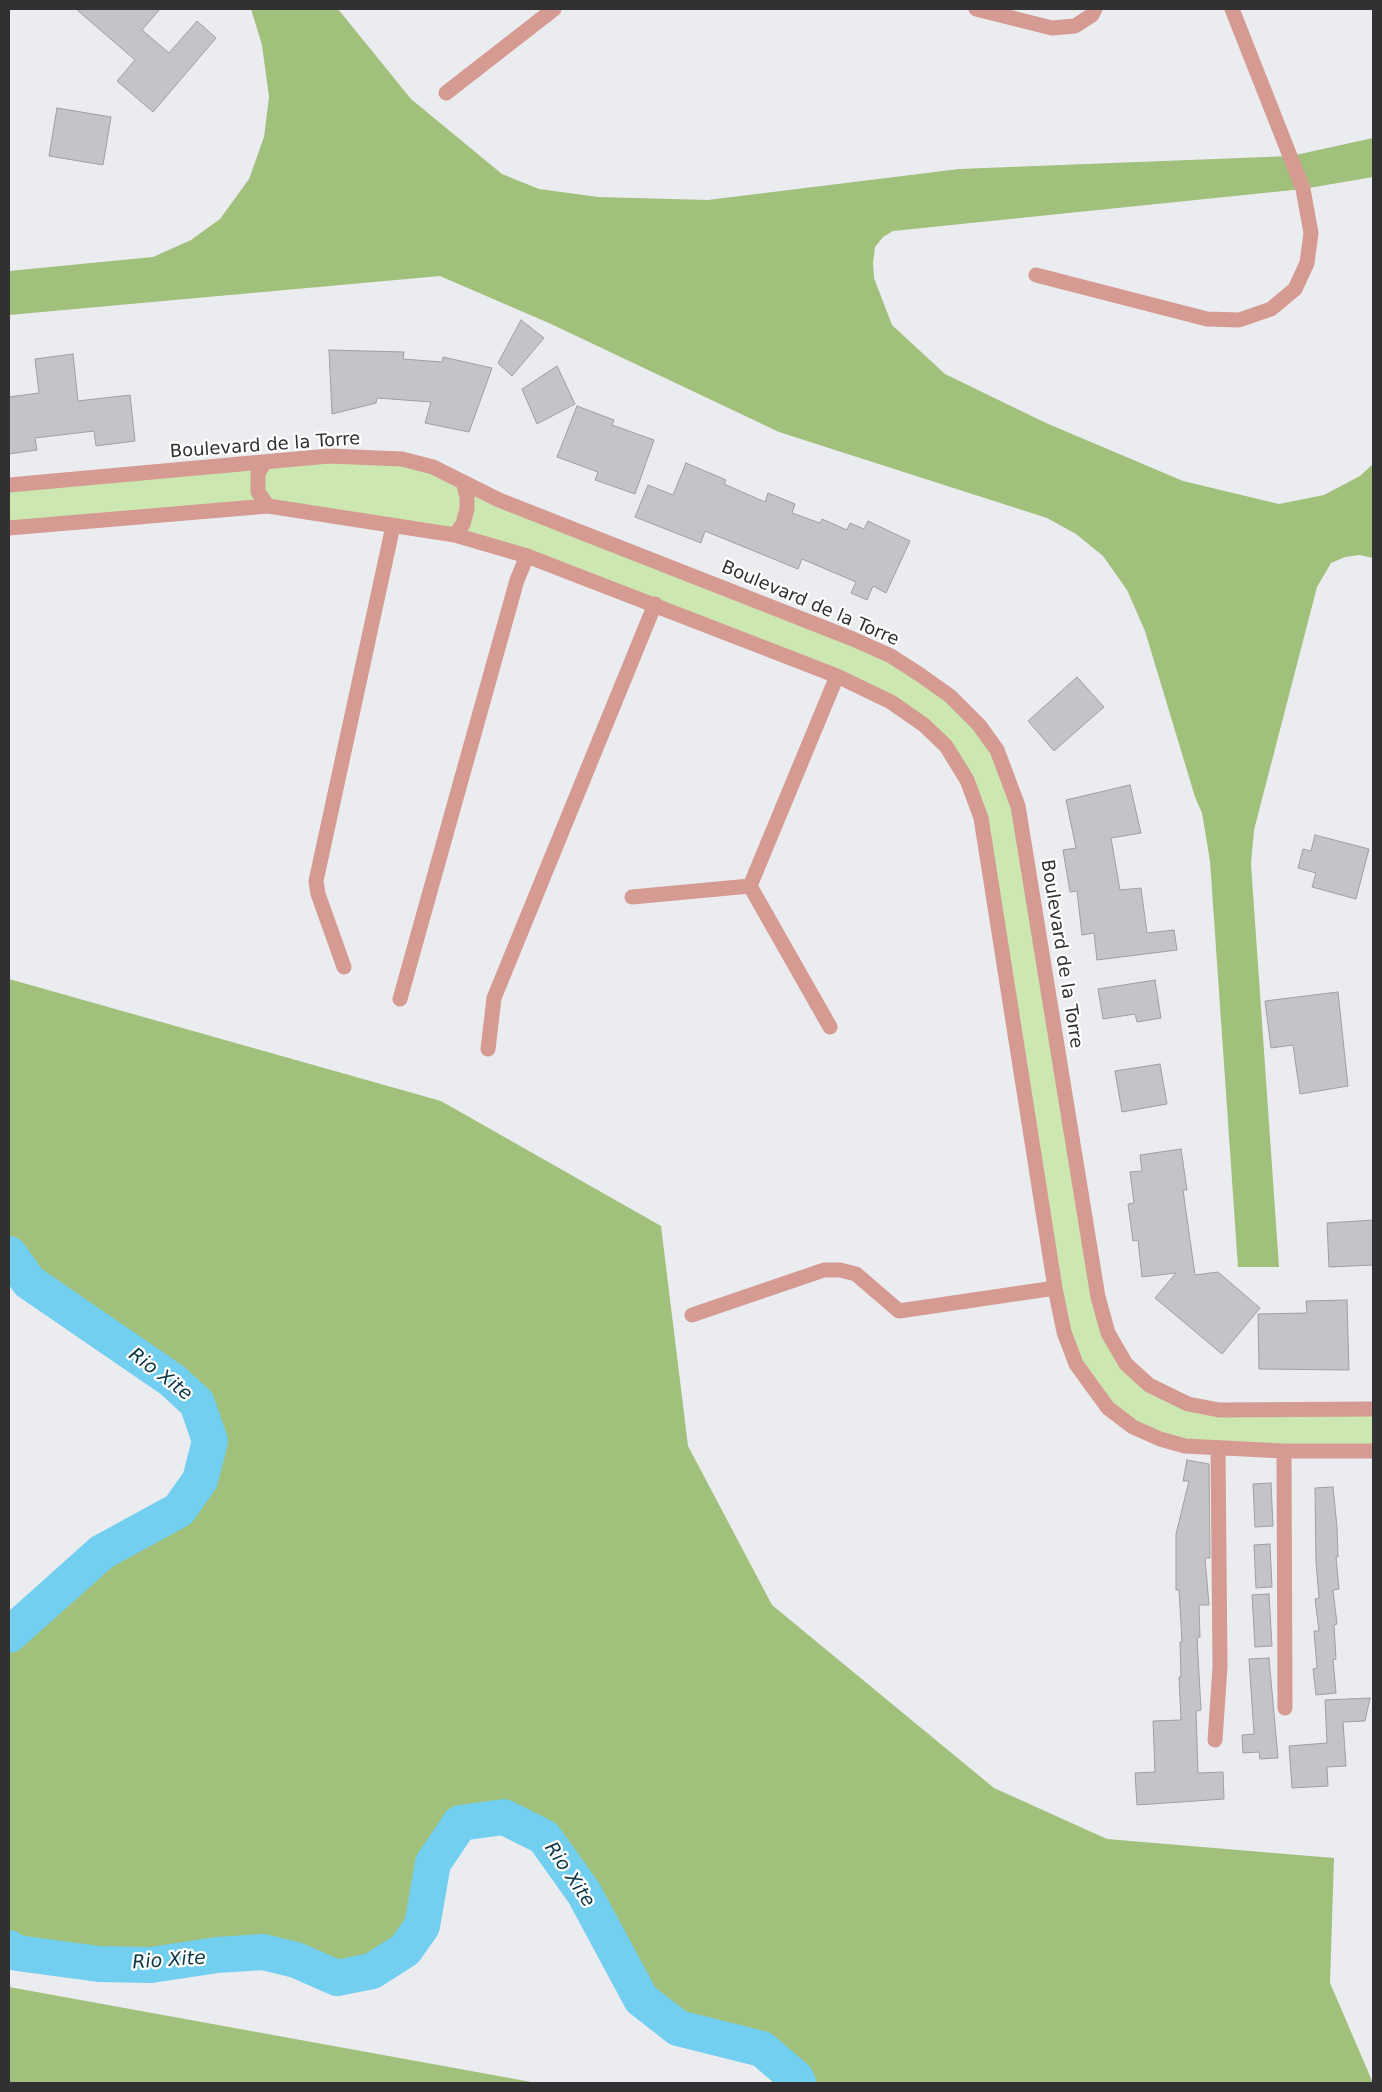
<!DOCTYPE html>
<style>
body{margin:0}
#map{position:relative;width:1382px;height:2092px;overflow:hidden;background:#ebecf0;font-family:"DejaVu Sans",sans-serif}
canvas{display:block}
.frame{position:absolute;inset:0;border:10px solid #313133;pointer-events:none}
</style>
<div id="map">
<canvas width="1382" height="2092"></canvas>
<div class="frame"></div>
</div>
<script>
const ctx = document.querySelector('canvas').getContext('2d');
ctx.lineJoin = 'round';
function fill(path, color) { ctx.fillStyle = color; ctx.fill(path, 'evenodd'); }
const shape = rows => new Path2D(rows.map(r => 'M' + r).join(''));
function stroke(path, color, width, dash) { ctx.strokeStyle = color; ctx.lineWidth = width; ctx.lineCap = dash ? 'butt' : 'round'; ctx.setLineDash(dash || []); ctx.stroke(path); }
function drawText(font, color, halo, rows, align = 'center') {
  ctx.font = font + ' "DejaVu Sans",sans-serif'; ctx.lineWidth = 4.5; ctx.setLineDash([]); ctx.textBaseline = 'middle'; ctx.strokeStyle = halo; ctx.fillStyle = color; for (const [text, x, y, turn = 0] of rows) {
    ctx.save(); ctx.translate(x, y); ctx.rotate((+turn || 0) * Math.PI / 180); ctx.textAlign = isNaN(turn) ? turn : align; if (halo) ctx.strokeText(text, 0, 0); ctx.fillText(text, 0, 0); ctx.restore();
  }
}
const green = shape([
 [402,459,853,639,950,696,1008,775,1098,1297,1126,1364,1188,1404,1373,1409,1373,1451,1185,1446,1108,1408,1064,1332,981,818,946,746,891,702,527,556,268,506,9,528,9,485,264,463]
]);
const forest = shape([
 [251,9,338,9,411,99,502,174,539,189,598,197,708,200,959,169,1291,156,1373,138,1373,177,1303,189,893,231,883,237,875,247,873,263,874,278,892,325,945,374,1046,423,1183,481,1279,504,1324,495,1360,476,1373,464,1373,558,1360,555,1345,557,1331,563,1317,587,1254,830,1251,864,1279,1267,1238,1267,1210,861,1202,813,1195,797,1145,631,1127,590,1103,556,1076,534,1047,518,779,432,551,324,440,276,9,315,9,271,153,257,191,240,220,219,249,179,264,137,269,97,262,45],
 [9,979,441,1101,661,1226,688,1446,772,1605,994,1788,1107,1839,1334,1858,1330,1983,1373,2083,798,2083,796,2078,762,2049,678,2028,641,1999,584,1893,544,1837,504,1817,460,1823,433,1863,422,1926,405,1950,372,1971,337,1978,296,1960,263,1952,217,1955,151,1965,99,1964,17,1953,9,1948,9,1635,102,1552,179,1510,200,1480,210,1441,197,1403,172,1380,29,1282,9,1254],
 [9,1987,537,2083,9,2083]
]);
const river = shape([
 [9,1254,29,1282,172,1380,197,1403,210,1441,200,1480,179,1510,102,1552,9,1635],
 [9,1948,17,1953,99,1964,151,1965,217,1955,263,1952,296,1960,337,1978,372,1971,405,1950,422,1926,433,1863,460,1823,504,1817,544,1837,584,1893,641,1999,678,2028,762,2049,796,2078,798,2083]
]);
const building = shape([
 [76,9,160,9,142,30,169,53,197,21,216,38,153,112,117,81,135,60,76,9],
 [57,108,111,117,103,165,49,156,57,108],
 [521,320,544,338,512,376,498,363,521,320],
 [329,350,404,352,403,359,442,362,443,357,492,368,469,432,425,423,431,402,377,398,376,403,332,414,329,350],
 [73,354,78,401,130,395,135,441,96,446,94,431,35,438,37,450,9,454,9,397,39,393,35,359,73,354],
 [557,366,575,404,537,424,522,389,557,366],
 [577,406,614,420,612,425,654,440,635,494,595,480,598,472,557,457,577,406],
 [686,463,726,480,724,484,765,502,768,493,795,504,792,513,820,523,822,519,847,530,850,523,864,529,868,521,910,541,886,593,873,586,867,600,851,593,856,582,802,559,798,569,705,531,701,543,635,517,648,485,673,495,686,463],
 [1077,677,1104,707,1054,751,1028,721,1077,677],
 [1130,785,1141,833,1111,838,1120,890,1141,888,1147,933,1174,930,1177,950,1097,960,1094,933,1082,935,1077,891,1070,892,1063,850,1076,848,1066,800,1130,785],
 [1315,835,1369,849,1356,899,1312,887,1316,873,1298,868,1303,849,1311,851,1315,835],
 [1155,980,1161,1018,1137,1022,1135,1014,1103,1019,1098,989,1155,980],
 [1338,992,1348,1086,1300,1094,1293,1045,1271,1048,1265,1001,1338,992],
 [1160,1064,1167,1104,1122,1112,1115,1071,1160,1064],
 [1181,1149,1187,1190,1183,1190,1195,1275,1218,1272,1260,1308,1222,1354,1155,1298,1176,1273,1142,1277,1138,1240,1133,1241,1128,1204,1134,1203,1130,1172,1142,1171,1140,1155,1181,1149],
 [1373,1220,1373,1265,1329,1267,1327,1223,1373,1220],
 [1347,1300,1349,1370,1259,1369,1258,1314,1307,1313,1306,1301,1347,1300],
 [1187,1460,1209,1464,1210,1558,1205,1558,1209,1605,1199,1605,1200,1637,1197,1638,1201,1710,1196,1711,1198,1773,1223,1772,1224,1799,1137,1805,1135,1773,1155,1772,1153,1721,1181,1720,1179,1677,1181,1677,1180,1642,1182,1642,1179,1590,1176,1590,1176,1534,1189,1481,1183,1481,1187,1460],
 [1271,1483,1273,1526,1255,1527,1253,1484,1271,1483],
 [1333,1487,1337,1527,1338,1557,1336,1557,1339,1589,1333,1590,1337,1624,1334,1625,1336,1659,1333,1660,1336,1693,1316,1695,1313,1669,1317,1668,1314,1631,1319,1631,1315,1599,1319,1598,1316,1562,1315,1488,1333,1487],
 [1270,1544,1272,1587,1256,1588,1254,1545,1270,1544],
 [1269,1594,1272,1646,1255,1647,1252,1595,1269,1594],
 [1269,1658,1278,1758,1260,1759,1259,1752,1243,1753,1242,1735,1254,1734,1249,1659,1269,1658],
 [1370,1698,1365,1721,1343,1722,1346,1766,1327,1767,1328,1786,1292,1788,1289,1746,1327,1743,1325,1700,1370,1698]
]);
const minor = shape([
 [976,9,1052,28,1075,26,1092,15,1095,9],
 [446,93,554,9],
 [1036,275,1207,319,1239,320,1271,309,1295,289,1307,263,1311,233,1303,189,1232,9],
 [264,463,258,474,258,492,268,506],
 [9,485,329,456,402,459,433,467,499,500,853,639,891,656,919,674,950,696,979,725,997,750,1018,806,1098,1297,1108,1333,1126,1364,1149,1385,1188,1404,1219,1410,1373,1409],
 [9,528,268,506,455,535,527,556,837,676,891,702,924,725,946,746,967,780,981,818,1055,1288,1064,1332,1076,1364,1108,1408,1133,1427,1160,1439,1185,1446,1284,1451,1373,1451],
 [455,535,463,524,467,509,467,496,463,482],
 [750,886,837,676],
 [750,886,830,1027],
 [632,897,750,886],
 [344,967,318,894,316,881,393,526],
 [400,999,517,580,527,556],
 [488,1049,494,998,655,604],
 [692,1315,824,1270,840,1270,856,1274,899,1311,1055,1288],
 [1284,1451,1285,1708],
 [1215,1740,1220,1667,1218,1448]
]);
const streetNames = [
 ["Boulevard de la Torre",265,446,-4],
 ["Boulevard de la Torre",810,604,23],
 ["Boulevard de la Torre",1061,954,81]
];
const waterNames = [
 ["Rio Xite",160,1375,37],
 ["Rio Xite",569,1875,56],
 ["Rio Xite",169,1961,-4]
];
fill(green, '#cde7b1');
fill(forest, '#a0c07b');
stroke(river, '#72cfef', 36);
fill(building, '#c3c4c8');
stroke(building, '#9f9fa3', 1);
stroke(minor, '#d59a92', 15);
drawText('18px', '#313133', '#fff', streetNames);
drawText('italic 19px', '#0a3644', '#fff', waterNames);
</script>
